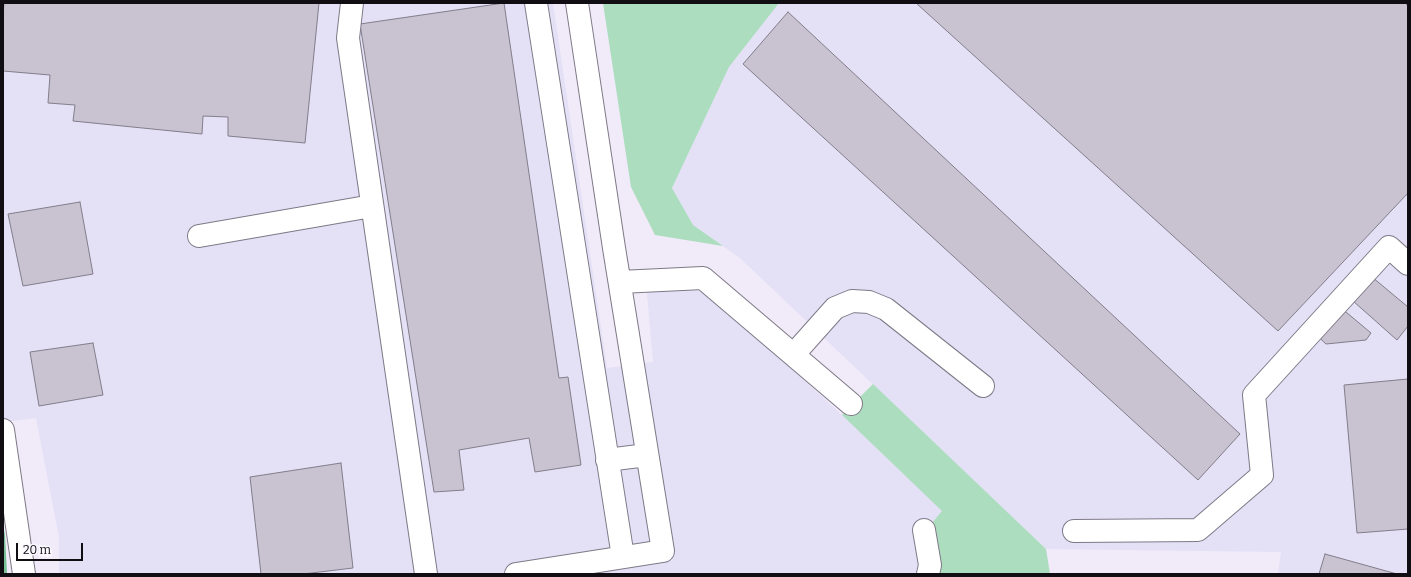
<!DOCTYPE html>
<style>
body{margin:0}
#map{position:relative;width:1411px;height:577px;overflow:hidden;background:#f0eaf9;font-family:Bitter,serif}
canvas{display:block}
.frame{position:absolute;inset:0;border:4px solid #100e13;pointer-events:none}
.scale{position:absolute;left:16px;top:543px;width:67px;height:18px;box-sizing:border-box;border:2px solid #100e13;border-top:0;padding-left:5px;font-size:12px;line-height:14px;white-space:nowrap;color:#100e13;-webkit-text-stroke:3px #fbf9ff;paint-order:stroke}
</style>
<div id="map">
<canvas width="1411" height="577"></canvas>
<div class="frame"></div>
<div class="scale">20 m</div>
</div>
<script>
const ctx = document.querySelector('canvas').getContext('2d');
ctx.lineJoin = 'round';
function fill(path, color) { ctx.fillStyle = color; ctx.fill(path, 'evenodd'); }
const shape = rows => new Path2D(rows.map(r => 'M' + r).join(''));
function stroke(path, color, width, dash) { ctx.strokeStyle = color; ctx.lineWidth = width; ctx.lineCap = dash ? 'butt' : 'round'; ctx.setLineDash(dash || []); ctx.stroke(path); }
const industrial = shape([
 [3,3,553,3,607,368,653,362,647,293,658,288,695,289,721,304,842,415,943,511,932,523,940,557,934,574,59,574,59,537,36,418,3,422],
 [779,3,1408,3,1408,574,1278,574,1281,552,1046,549,740,258,693,225,672,188,729,67]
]);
const green = shape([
 [603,3,779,3,729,67,672,188,693,225,723,246,655,235,631,187],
 [873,384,1046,549,1050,574,934,574,940,557,932,523,942,511,842,415]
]);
const forest = shape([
 [3,524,5,535,7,574,3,574]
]);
const building = shape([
 [4,3,319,3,305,143,228,136,228,117,203,116,202,134,73,121,75,105,48,103,50,75,3,71,3,16,4,3],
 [504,3,559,378,568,377,581,465,535,472,529,438,459,450,464,490,434,492,360,24,504,3],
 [916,3,1405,3,1408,6,1408,193,1278,331,916,3],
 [788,12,1240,434,1198,480,743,64,788,12],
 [80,202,93,274,23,286,8,214,80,202],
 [1372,277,1408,307,1408,326,1397,340,1344,293,1372,277],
 [1334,302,1371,333,1366,340,1326,344,1310,329,1334,302],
 [93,343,103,395,39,406,30,352,93,343],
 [1408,379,1408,529,1357,533,1344,385,1408,379],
 [341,463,353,568,303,574,261,574,250,477,341,463],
 [1325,554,1397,574,1319,574,1325,554]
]);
const minor = shape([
 [352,3,348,38,426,574],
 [536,3,623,557],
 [199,236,372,206],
 [620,282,703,278,851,404],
 [794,354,835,308,852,301,869,302,886,309,983,386],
 [3,430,24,574],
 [607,460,647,455],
 [924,530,930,565,928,574],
 [1074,531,1198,530,1262,475,1254,395,1389,247,1408,264],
 [516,574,663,551,614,248,577,3]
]);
fill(industrial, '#e4e0f6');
fill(green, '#abddbe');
fill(forest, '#75c094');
fill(building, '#c8c2d1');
stroke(building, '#837e8b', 1);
stroke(minor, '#7f7987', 24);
stroke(minor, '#fff', 22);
</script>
